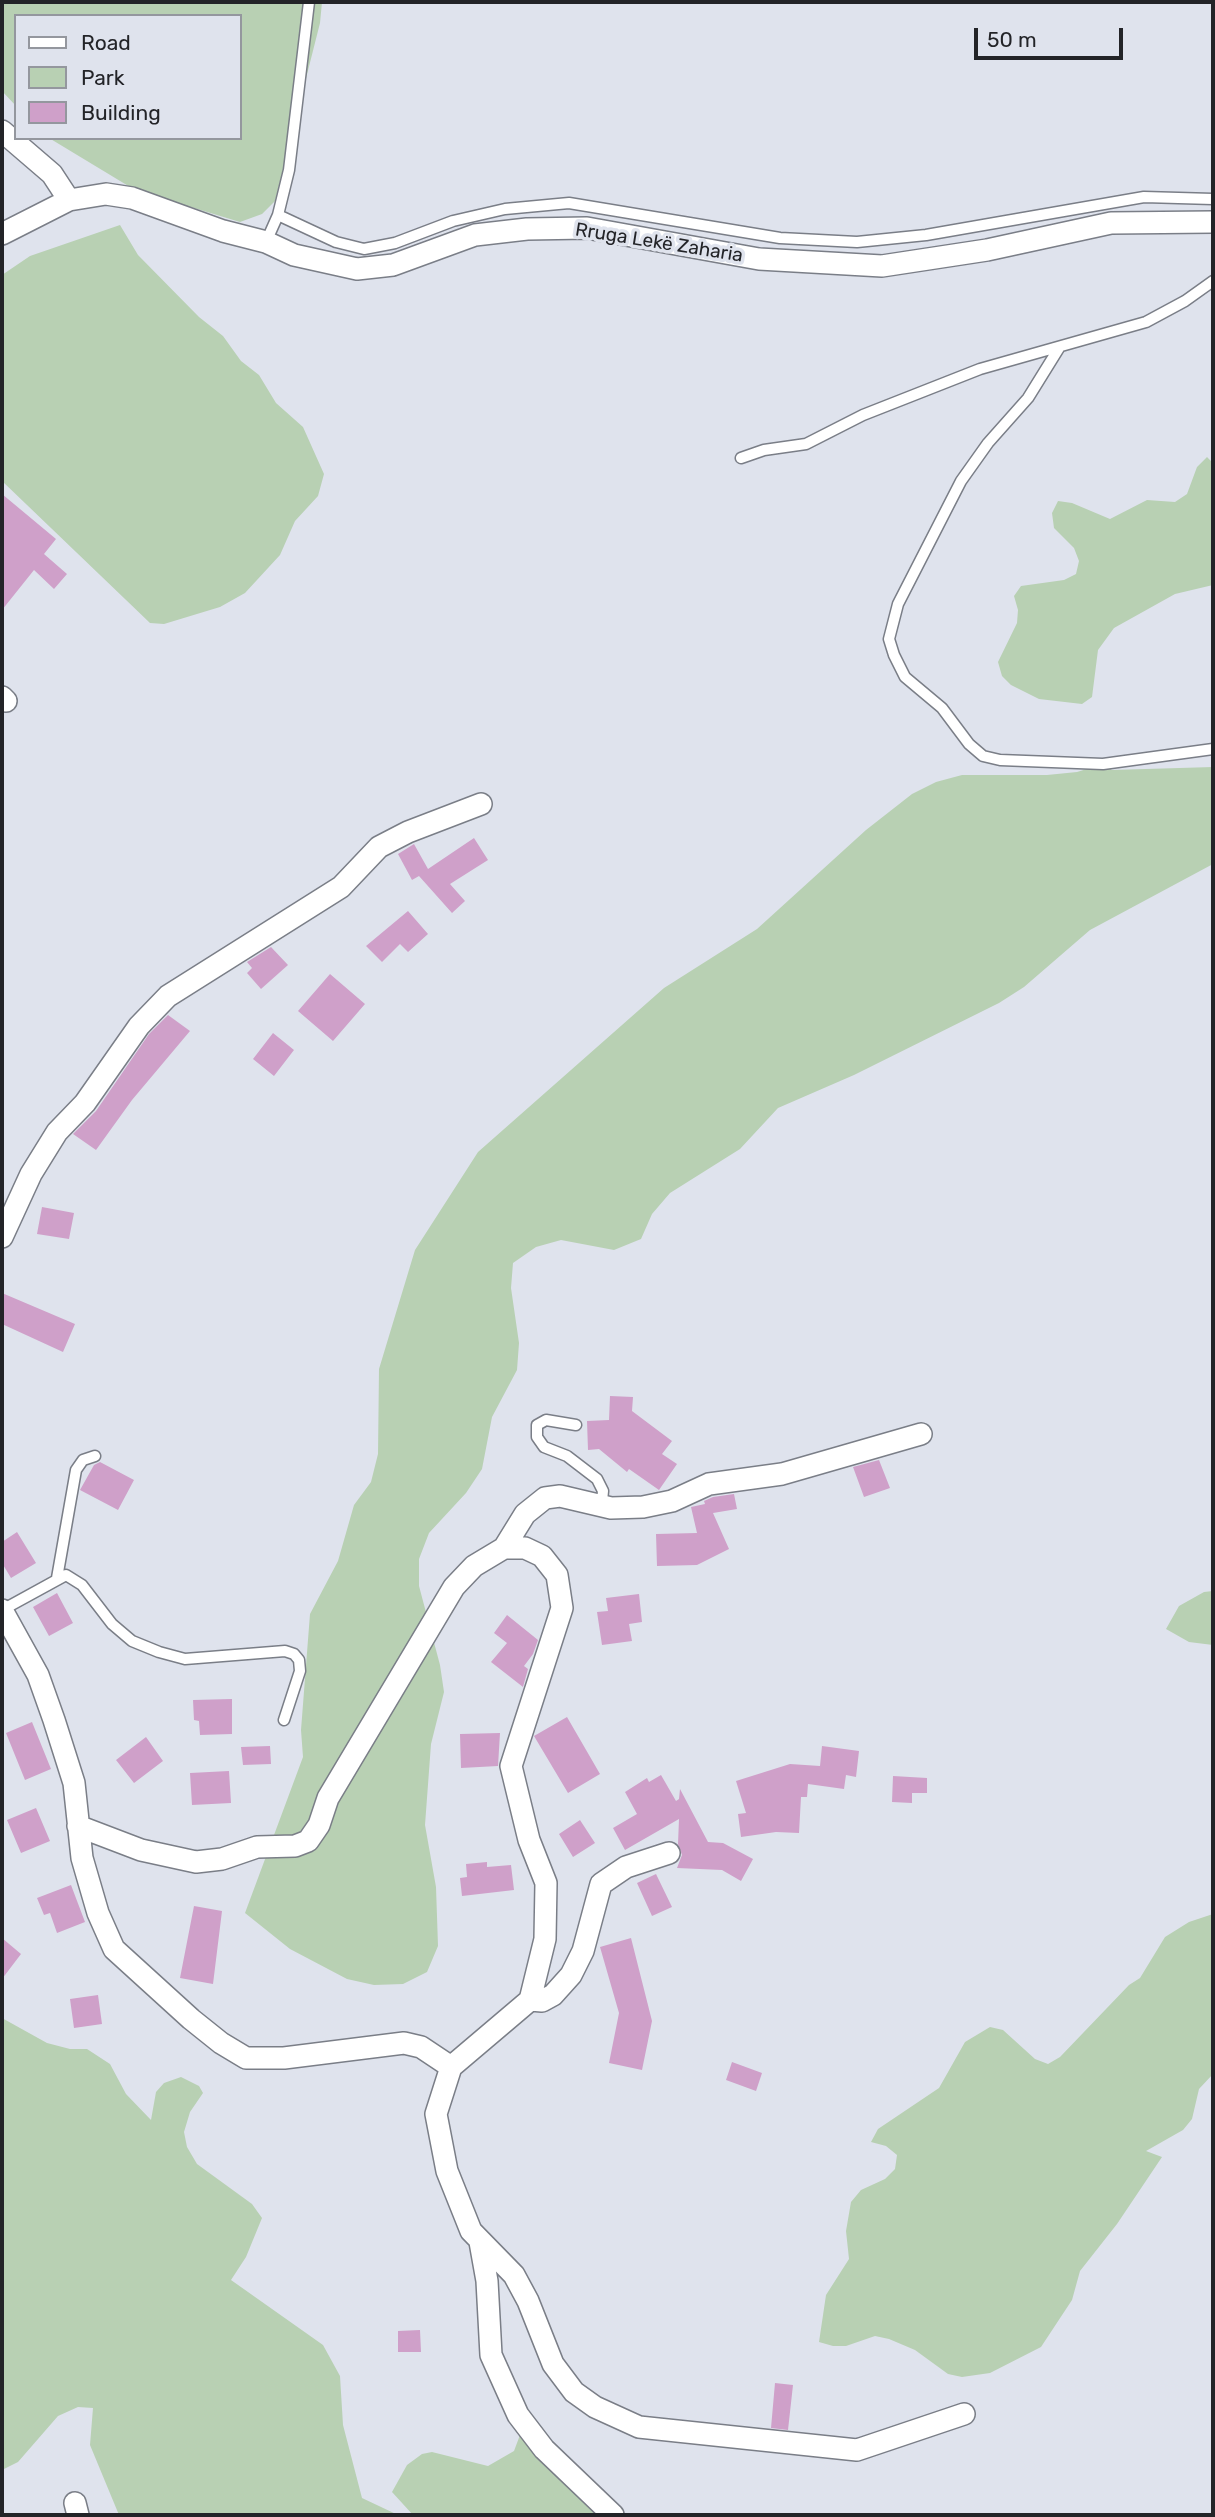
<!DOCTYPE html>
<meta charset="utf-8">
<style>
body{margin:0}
#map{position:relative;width:1215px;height:2517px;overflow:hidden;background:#dfe3ed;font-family:Rubik,sans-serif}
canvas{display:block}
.frame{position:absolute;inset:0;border:4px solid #232428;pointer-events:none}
.legend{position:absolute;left:14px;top:14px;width:228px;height:126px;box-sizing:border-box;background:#dfe3ed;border:2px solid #94979e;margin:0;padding:9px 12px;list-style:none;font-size:21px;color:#232428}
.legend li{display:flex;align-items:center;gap:14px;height:35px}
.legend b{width:35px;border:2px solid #94979e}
.scale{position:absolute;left:974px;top:28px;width:149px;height:32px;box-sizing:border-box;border:4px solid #232428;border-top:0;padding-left:9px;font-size:21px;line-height:24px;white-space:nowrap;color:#232428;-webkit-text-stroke:5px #dfe3ed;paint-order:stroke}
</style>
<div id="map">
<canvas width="1215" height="2517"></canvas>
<div class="frame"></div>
<ul class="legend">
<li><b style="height:9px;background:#fff"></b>Road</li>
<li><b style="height:19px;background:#b8d0b3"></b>Park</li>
<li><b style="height:19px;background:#cfa0c9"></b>Building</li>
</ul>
<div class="scale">50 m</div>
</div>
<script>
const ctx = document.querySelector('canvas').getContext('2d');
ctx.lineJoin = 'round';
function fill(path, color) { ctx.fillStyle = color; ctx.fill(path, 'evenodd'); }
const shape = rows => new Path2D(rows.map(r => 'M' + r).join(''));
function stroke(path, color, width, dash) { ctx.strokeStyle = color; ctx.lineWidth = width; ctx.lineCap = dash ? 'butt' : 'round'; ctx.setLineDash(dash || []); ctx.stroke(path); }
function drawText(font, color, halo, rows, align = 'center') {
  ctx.font = font + ' Rubik,sans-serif'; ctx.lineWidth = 7; ctx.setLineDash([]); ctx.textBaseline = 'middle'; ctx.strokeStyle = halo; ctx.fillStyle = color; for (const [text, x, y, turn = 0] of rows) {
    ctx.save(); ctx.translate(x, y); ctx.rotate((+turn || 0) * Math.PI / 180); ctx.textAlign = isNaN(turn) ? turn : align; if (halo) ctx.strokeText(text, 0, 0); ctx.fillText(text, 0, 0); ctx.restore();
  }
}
const green = shape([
 [2,2,322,2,320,23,275,201,262,214,240,222,135,190,49,138,240,138,240,16,16,16,16,106,2,91],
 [120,225,138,255,199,317,223,336,241,361,259,375,276,403,303,427,324,474,318,496,295,521,280,555,245,593,220,607,164,624,150,623,2,481,2,275,30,256],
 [1207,457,1213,463,1213,585,1175,594,1114,628,1098,650,1092,697,1082,704,1039,699,1011,685,1002,676,998,662,1017,623,1018,610,1014,596,1021,586,1064,580,1076,574,1079,561,1074,548,1054,528,1052,513,1058,501,1072,503,1110,519,1147,500,1175,502,1187,494,1197,467],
 [1103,764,1112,770,1213,767,1213,864,1090,930,1024,987,999,1003,854,1075,778,1108,740,1149,670,1193,652,1214,641,1239,614,1250,561,1240,536,1247,513,1263,511,1288,519,1343,517,1370,492,1417,482,1469,466,1493,429,1533,419,1559,419,1586,440,1665,444,1692,431,1744,425,1825,436,1887,438,1946,427,1972,403,1984,374,1985,347,1979,290,1949,245,1913,303,1757,301,1730,310,1614,338,1561,354,1505,371,1482,378,1454,379,1369,415,1250,478,1152,664,988,757,929,866,830,912,794,936,782,962,775,1047,775,1077,772],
 [1213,1591,1213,1645,1189,1642,1166,1629,1179,1606,1204,1592],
 [1213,1914,1213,2074,1199,2089,1192,2119,1183,2130,1146,2151,1162,2157,1117,2224,1080,2271,1072,2300,1041,2347,990,2373,962,2377,948,2374,915,2350,889,2339,875,2336,846,2346,833,2346,819,2342,826,2295,849,2259,846,2231,851,2202,861,2190,885,2179,895,2169,897,2155,886,2146,871,2142,878,2129,939,2088,965,2042,990,2027,1003,2030,1035,2059,1048,2064,1060,2057,1129,1985,1140,1978,1165,1937,1189,1922],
 [2,2018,47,2043,70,2049,87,2049,110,2064,126,2094,151,2120,156,2092,164,2083,181,2077,199,2086,203,2093,190,2112,184,2132,187,2147,197,2164,252,2204,262,2218,246,2257,231,2280,323,2345,340,2376,343,2425,362,2498,398,2515,119,2515,90,2445,93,2408,78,2407,58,2416,18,2462,2,2470],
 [520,2435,599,2515,413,2515,392,2492,407,2465,422,2454,432,2452,488,2466,514,2451]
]);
const building = shape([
 [2,494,56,539,44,554,67,574,54,589,34,570,2,610],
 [474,838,488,860,450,884,465,901,452,913,419,876,412,880,398,854,414,844,428,869],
 [408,911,428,934,408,952,400,944,382,962,366,946],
 [271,947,288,965,261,989,247,973,252,968,247,962],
 [330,974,365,1004,333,1041,298,1011],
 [168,1015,190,1031,132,1100,96,1150,73,1134,96,1111,149,1034],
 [273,1033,294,1050,274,1076,253,1059],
 [42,1207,74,1213,69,1239,37,1234],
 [2,1293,75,1324,63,1352,2,1324],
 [610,1396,633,1397,632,1411,672,1441,662,1454,677,1464,659,1490,629,1469,627,1472,599,1449,588,1450,587,1421,609,1420],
 [879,1460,890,1488,864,1497,853,1467],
 [100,1462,134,1480,118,1510,80,1490,94,1465],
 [734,1494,737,1509,713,1513,729,1549,697,1565,657,1566,656,1534,697,1533,691,1507,705,1504,704,1501,713,1497],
 [17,1532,36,1563,11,1578,2,1563,2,1542],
 [57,1593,73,1623,49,1636,33,1607],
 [639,1594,642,1622,629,1624,632,1641,602,1645,597,1612,608,1611,606,1598],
 [507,1615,538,1640,533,1654,524,1666,528,1669,523,1687,491,1662,507,1643,494,1633],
 [232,1699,232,1734,200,1735,199,1721,194,1720,193,1700],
 [567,1717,600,1774,568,1793,534,1736],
 [32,1722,51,1769,25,1780,6,1733],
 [500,1733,498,1766,461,1768,460,1734],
 [146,1737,163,1761,134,1783,116,1760],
 [270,1746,271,1764,243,1765,241,1747],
 [822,1746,859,1751,856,1777,846,1775,844,1789,808,1784,807,1797,801,1797,799,1833,776,1832,741,1837,738,1814,746,1813,736,1781,790,1764,820,1766],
 [229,1771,231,1803,192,1805,190,1773],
 [661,1775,676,1801,679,1799,680,1789,708,1842,723,1843,753,1859,741,1881,722,1870,677,1868,682,1855,678,1844,679,1819,625,1850,613,1828,637,1814,625,1792,647,1778,649,1782],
 [893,1776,927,1778,927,1793,912,1793,912,1803,892,1802],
 [36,1808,50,1841,21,1853,7,1820],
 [580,1820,595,1843,573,1857,559,1834],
 [487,1862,487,1867,511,1865,514,1890,462,1896,460,1878,467,1877,466,1864],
 [656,1874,672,1907,652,1916,637,1883],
 [71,1885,85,1922,57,1933,50,1913,44,1915,37,1898],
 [194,1906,222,1911,213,1984,180,1978],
 [2,1938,21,1954,2,1979],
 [631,1938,652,2021,642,2070,609,2063,619,2013,600,1947],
 [98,1995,102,2024,74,2028,70,1999],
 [732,2062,762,2073,756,2091,726,2080],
 [420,2330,421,2352,398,2352,398,2331],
 [775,2383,793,2385,788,2430,771,2428]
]);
const service = shape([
 [278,215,336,242,364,249,395,243,453,221,505,209,569,203,780,238,857,242,926,235,1144,197,1213,199],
 [266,242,278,215,289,170,309,2],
 [1059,348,1028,398,988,443,961,481,898,604,889,639,894,655,905,677,942,708,969,744,983,756,1000,760,1103,764,1213,749],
 [741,458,764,450,806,444,863,415,980,369,1146,322,1185,301,1213,281],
 [576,1425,546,1420,537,1425,537,1437,544,1447,567,1456,597,1479,603,1491,602,1501,598,1504],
 [57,1578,76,1470,83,1460,95,1456],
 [2,1610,66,1575,82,1585,112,1624,132,1641,159,1652,185,1659,285,1651,294,1654,299,1660,300,1671,284,1720]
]);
const minor = shape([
 [2,131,52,174,69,200],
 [2,234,69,200,106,194,132,198,223,231,266,242,294,255,357,269,393,265,475,235,527,229,587,228,759,259,882,266,987,250,1111,223,1213,222],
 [2,697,6,701],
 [2,1237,31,1174,57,1132,85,1103,139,1026,168,996,341,887,379,847,408,832,481,804],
 [504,1548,525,1514,545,1498,560,1496,611,1508,643,1507,672,1501,709,1484,782,1474,921,1434],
 [2,1610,38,1675,54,1720,74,1783,82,1858,98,1913,114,1949,191,2019,221,2043,246,2058,284,2058,404,2043,421,2047,451,2067],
 [78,1826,141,1850,196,1862,222,1859,257,1847,295,1846,308,1841,319,1825,328,1798,454,1587,474,1566,504,1548,525,1548,542,1556,557,1575,562,1608,511,1766,529,1840,546,1883,545,1939,530,2000,451,2067,436,2114,447,2171,471,2231,514,2275,528,2301,553,2364,574,2392,595,2407,639,2427,857,2450,964,2414],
 [530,2000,542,2001,553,1995,571,1975,583,1951,601,1884,626,1867,669,1853],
 [480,2242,487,2281,491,2355,518,2415,544,2449,613,2515],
 [75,2503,78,2515]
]);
const streetNames = [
 ["Rruga Lekë Zaharia",659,243,9]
];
fill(green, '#b8d0b3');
fill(building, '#cfa0c9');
stroke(service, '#7a7e87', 13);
stroke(minor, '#7a7e87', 24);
stroke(service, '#fff', 10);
stroke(minor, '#fff', 21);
drawText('19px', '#232428', '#dfe3ed', streetNames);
</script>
